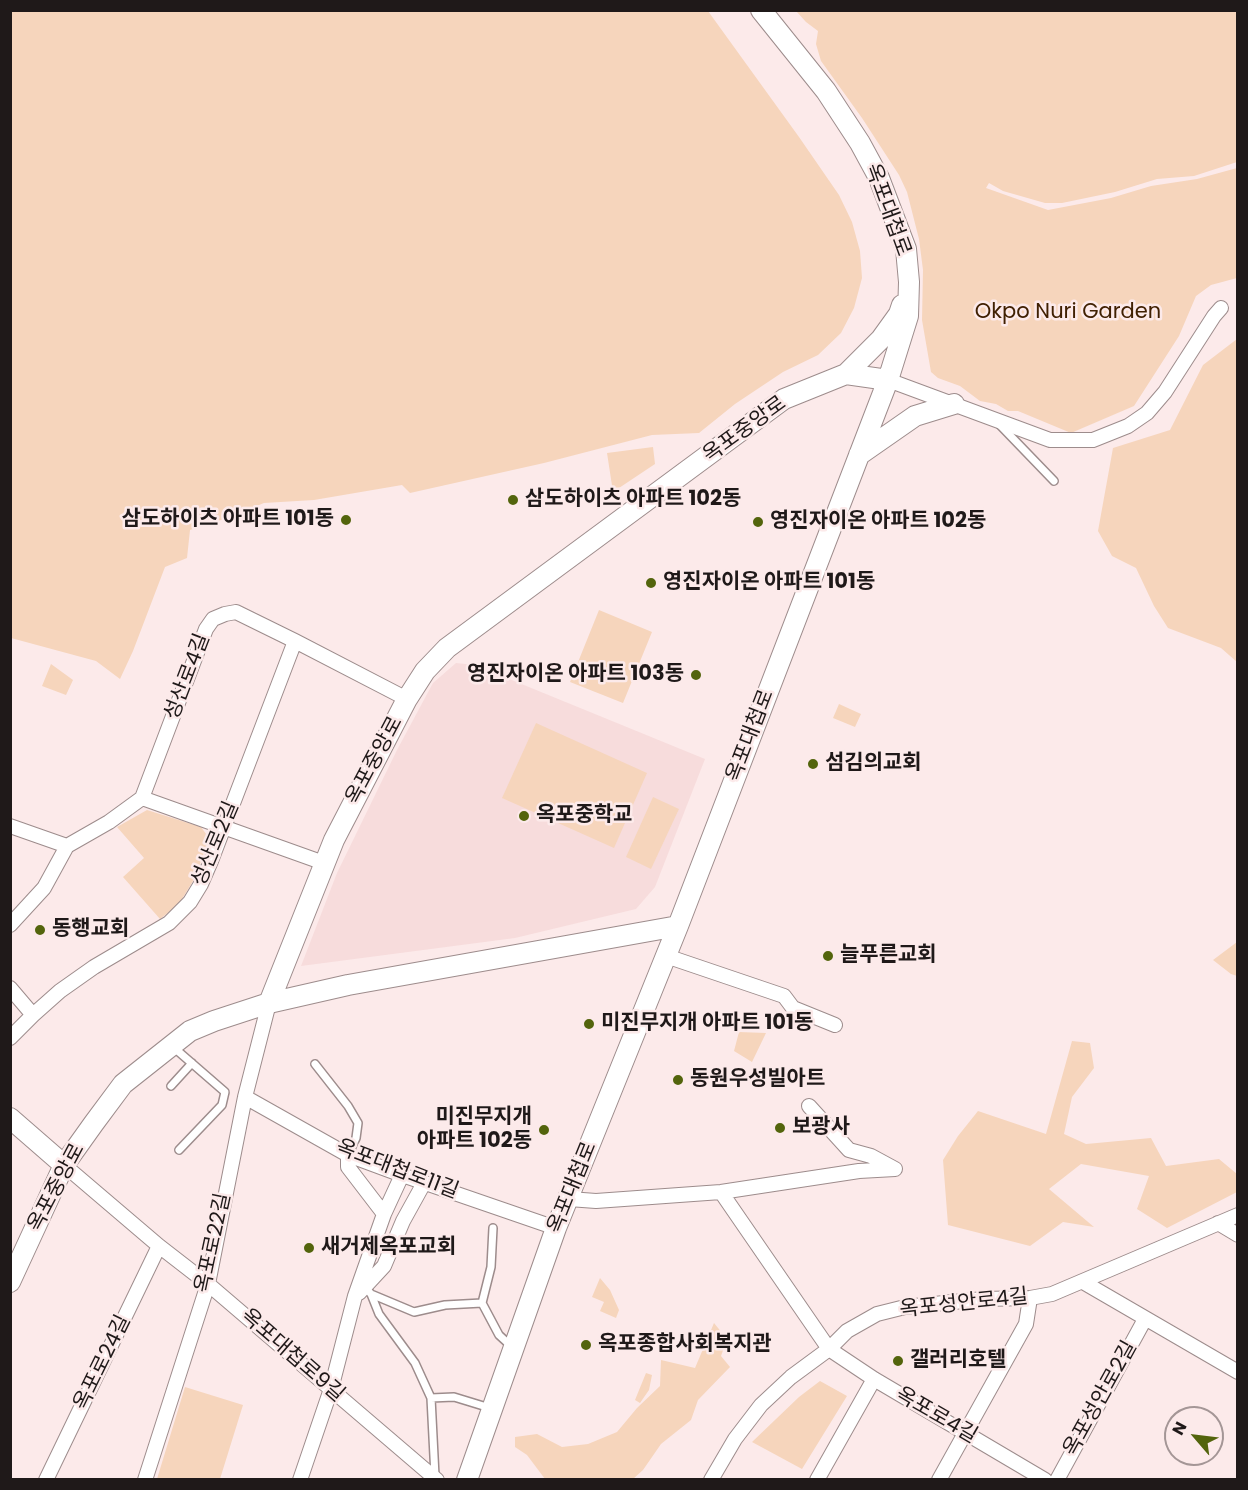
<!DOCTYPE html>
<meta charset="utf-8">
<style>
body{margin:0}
#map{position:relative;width:1248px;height:1490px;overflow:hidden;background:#fceaea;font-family:Poppins,sans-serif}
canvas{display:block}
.frame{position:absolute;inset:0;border:12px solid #1f1919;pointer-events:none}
.north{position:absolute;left:1164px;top:1406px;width:60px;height:60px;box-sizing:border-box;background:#fceaea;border:2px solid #a49696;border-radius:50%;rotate:298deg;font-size:16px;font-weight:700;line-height:24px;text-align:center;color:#1f1919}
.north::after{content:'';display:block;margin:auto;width:21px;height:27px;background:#53640c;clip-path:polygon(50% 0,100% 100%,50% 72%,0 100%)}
</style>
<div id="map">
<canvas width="1248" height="1490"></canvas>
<div class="frame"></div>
<div class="north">N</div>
</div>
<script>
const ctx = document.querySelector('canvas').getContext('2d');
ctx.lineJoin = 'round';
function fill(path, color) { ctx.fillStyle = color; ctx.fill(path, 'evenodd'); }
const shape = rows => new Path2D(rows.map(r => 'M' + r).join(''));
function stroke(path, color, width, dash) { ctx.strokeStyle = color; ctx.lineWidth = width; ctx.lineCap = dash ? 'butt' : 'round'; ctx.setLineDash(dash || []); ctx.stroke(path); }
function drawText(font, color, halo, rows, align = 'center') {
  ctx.font = font + ' Poppins,"Noto Sans KR",sans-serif'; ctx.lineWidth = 5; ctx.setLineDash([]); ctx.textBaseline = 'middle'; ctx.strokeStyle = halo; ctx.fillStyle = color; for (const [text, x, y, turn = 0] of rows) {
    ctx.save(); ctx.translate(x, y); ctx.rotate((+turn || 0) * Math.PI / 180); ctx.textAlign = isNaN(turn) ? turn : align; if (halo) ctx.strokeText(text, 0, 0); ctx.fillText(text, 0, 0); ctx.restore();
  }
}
const built = shape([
 [456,663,475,665,705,759,655,887,636,909,515,938,301,966,337,873,397,750,433,683]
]);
const green = shape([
 [11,10,708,11,799,137,839,195,852,222,860,251,862,278,854,308,841,333,818,355,783,372,735,404,699,433,652,435,544,463,410,493,402,485,314,500,264,503,224,519,190,530,187,558,165,567,133,651,120,679,96,661,11,638],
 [796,11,1237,11,1237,162,1194,176,1157,179,1115,192,1062,203,1045,203,1003,191,989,183,986,188,1048,210,1111,198,1151,186,1197,179,1237,168,1237,278,1211,285,1196,296,1179,336,1134,406,1071,433,1018,411,1008,411,996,404,980,401,960,386,938,378,931,372,922,320,923,270,919,239,907,192,899,175,862,118,821,61,816,44,818,31,806,22],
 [1237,339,1237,662,1221,648,1168,628,1154,606,1136,568,1112,556,1098,531,1113,448,1170,430,1203,365],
 [653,447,655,464,613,492,607,453],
 [599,610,652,632,623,703,570,682],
 [51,664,73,680,66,695,42,686],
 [839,704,861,714,855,727,833,718],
 [536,723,647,773,614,848,502,798],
 [653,797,679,809,651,869,626,857],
 [147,810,201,827,209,838,196,876,179,904,160,919,123,877,144,858,117,827],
 [1237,942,1237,976,1231,974,1213,960],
 [739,1032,766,1033,752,1062,734,1051],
 [1072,1041,1090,1043,1094,1068,1072,1097,1064,1134,1086,1144,1151,1138,1166,1166,1219,1159,1237,1174,1237,1192,1167,1228,1137,1209,1149,1176,1081,1164,1049,1189,1094,1227,1063,1222,1030,1246,948,1225,943,1160,958,1136,978,1111,1046,1134],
 [600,1278,610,1290,619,1310,616,1318,600,1311,604,1302,592,1297],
 [714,1323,727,1339,721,1356,730,1367,698,1400,691,1420,661,1444,643,1470,633,1479,545,1479,527,1455,515,1447,515,1437,537,1434,562,1447,588,1444,617,1432,637,1408,660,1386,661,1360,695,1368],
 [646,1373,652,1375,649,1390,640,1403,635,1400],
 [820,1381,847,1396,802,1469,752,1442,799,1397],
 [185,1387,243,1405,220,1479,157,1479]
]);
const lane = shape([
 [999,424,1054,481],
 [172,1046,225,1092,222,1105,179,1150],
 [315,1064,348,1106,358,1123,356,1138,348,1155],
 [171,1086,192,1063],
 [493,1228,491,1267,482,1303,499,1335,511,1346],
 [365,1287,371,1294,379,1314,415,1363,431,1398,435,1476],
 [371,1294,414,1312,445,1305,482,1303],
 [431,1398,454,1397,490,1408]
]);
const street = shape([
 [888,380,1050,440,1093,440,1128,426,1147,413,1165,392,1214,316,1221,308],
 [142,798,324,863],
 [10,826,67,846,109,822,142,798,206,629,213,619,225,614,236,612,295,641,407,699],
 [10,925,44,888,67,846],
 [666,956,784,996,793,1008,835,1025],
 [10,988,33,1015],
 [10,1038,33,1015,60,991,94,967,169,923,190,902,201,884,211,861,295,641],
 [245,1097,348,1155,402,1175,556,1228],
 [348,1155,348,1167,384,1214],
 [64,1165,159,1246,208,1284,437,1480],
 [721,1192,829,1349,874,1379,1045,1480],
 [569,1199,596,1201,721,1192,859,1171,895,1169,871,1156,849,1150,809,1106],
 [1218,1223,1238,1235],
 [1083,1282,1238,1372],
 [359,1293,384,1266,403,1221,424,1183],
 [46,1480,159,1246],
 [145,1480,208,1284,245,1097,269,1003],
 [300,1480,331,1389,355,1296,384,1214,402,1175],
 [711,1480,735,1439,761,1405,791,1377,829,1349,847,1331,877,1314,905,1307,983,1299,1030,1298,1052,1294,1238,1215],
 [817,1480,874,1379],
 [939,1480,1026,1324,1030,1298],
 [1057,1480,1145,1319]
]);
const secondary = shape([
 [846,374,881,339,899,314,902,305],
 [859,455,915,416,954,404],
 [269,1003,334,840,407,699,425,671,447,648,784,399,846,374,888,380],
 [10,1118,64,1165],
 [10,1282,64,1165,94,1123,123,1084,190,1031,214,1021,269,1003,348,985,678,926],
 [467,1480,556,1228,678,926,888,380,908,316,909,282,906,249,879,178,860,143,826,91,761,10]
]);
const markers = [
 [513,500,6,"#53640c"],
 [346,520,6,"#53640c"],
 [758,522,6,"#53640c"],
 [651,583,6,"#53640c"],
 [696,675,6,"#53640c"],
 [813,764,6,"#53640c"],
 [524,816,6,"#53640c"],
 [40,930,6,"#53640c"],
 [828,956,6,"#53640c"],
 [589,1024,6,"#53640c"],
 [678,1080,6,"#53640c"],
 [780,1128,6,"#53640c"],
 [544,1130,6,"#53640c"],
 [309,1248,6,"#53640c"],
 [586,1345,6,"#53640c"],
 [898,1361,6,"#53640c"]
];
const streetNames = [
 ["옥포대첩로",887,210,70],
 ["옥포중앙로",745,430,-36],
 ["성산로4길",188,677,-69],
 ["옥포대첩로",751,736,-69],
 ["옥포중앙로",375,761,-62],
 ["성산로2길",216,844,-67],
 ["옥포대첩로11길",397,1170,21],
 ["옥포중앙로",57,1188,-62],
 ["옥포대첩로",573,1188,-68],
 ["옥포로22길",214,1243,-78],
 ["옥포성안로4길",964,1304,-6],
 ["옥포대첩로9길",292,1356,41],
 ["옥포로24길",103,1363,-64],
 ["옥포성안로2길",1101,1399,-61],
 ["옥포로4길",936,1416,30]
];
const parkNames = [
 ["Okpo Nuri Garden",1068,313]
];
const poiNames = [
 ["삼도하이츠 아파트 102동",525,500],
 ["삼도하이츠 아파트 101동",334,520,"right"],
 ["영진자이온 아파트 102동",770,522],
 ["영진자이온 아파트 101동",663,583],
 ["영진자이온 아파트 103동",684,675,"right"],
 ["섬김의교회",825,764],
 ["옥포중학교",536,816],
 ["동행교회",52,930],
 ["늘푸른교회",840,956],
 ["미진무지개 아파트 101동",601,1024],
 ["동원우성빌아트",690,1080],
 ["미진무지개",532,1118,"right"],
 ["아파트 102동",532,1142,"right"],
 ["보광사",792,1128],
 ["새거제옥포교회",321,1248],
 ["옥포종합사회복지관",598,1345],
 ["갤러리호텔",910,1361]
];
fill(built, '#f7dcdc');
fill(green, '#f6d5bc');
stroke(lane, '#9d8c8c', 10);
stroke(street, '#9d8c8c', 16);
stroke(secondary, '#9d8c8c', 22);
stroke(lane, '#fff', 7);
stroke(street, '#fff', 14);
stroke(secondary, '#fff', 20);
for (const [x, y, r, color] of markers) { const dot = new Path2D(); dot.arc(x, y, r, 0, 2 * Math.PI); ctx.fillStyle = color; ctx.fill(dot); stroke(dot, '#fceaea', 2); }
drawText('21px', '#1f1919', '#fceaea', streetNames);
drawText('21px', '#402002', '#fceaea', parkNames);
drawText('bold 21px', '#1f1919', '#fceaea', poiNames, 'left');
</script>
